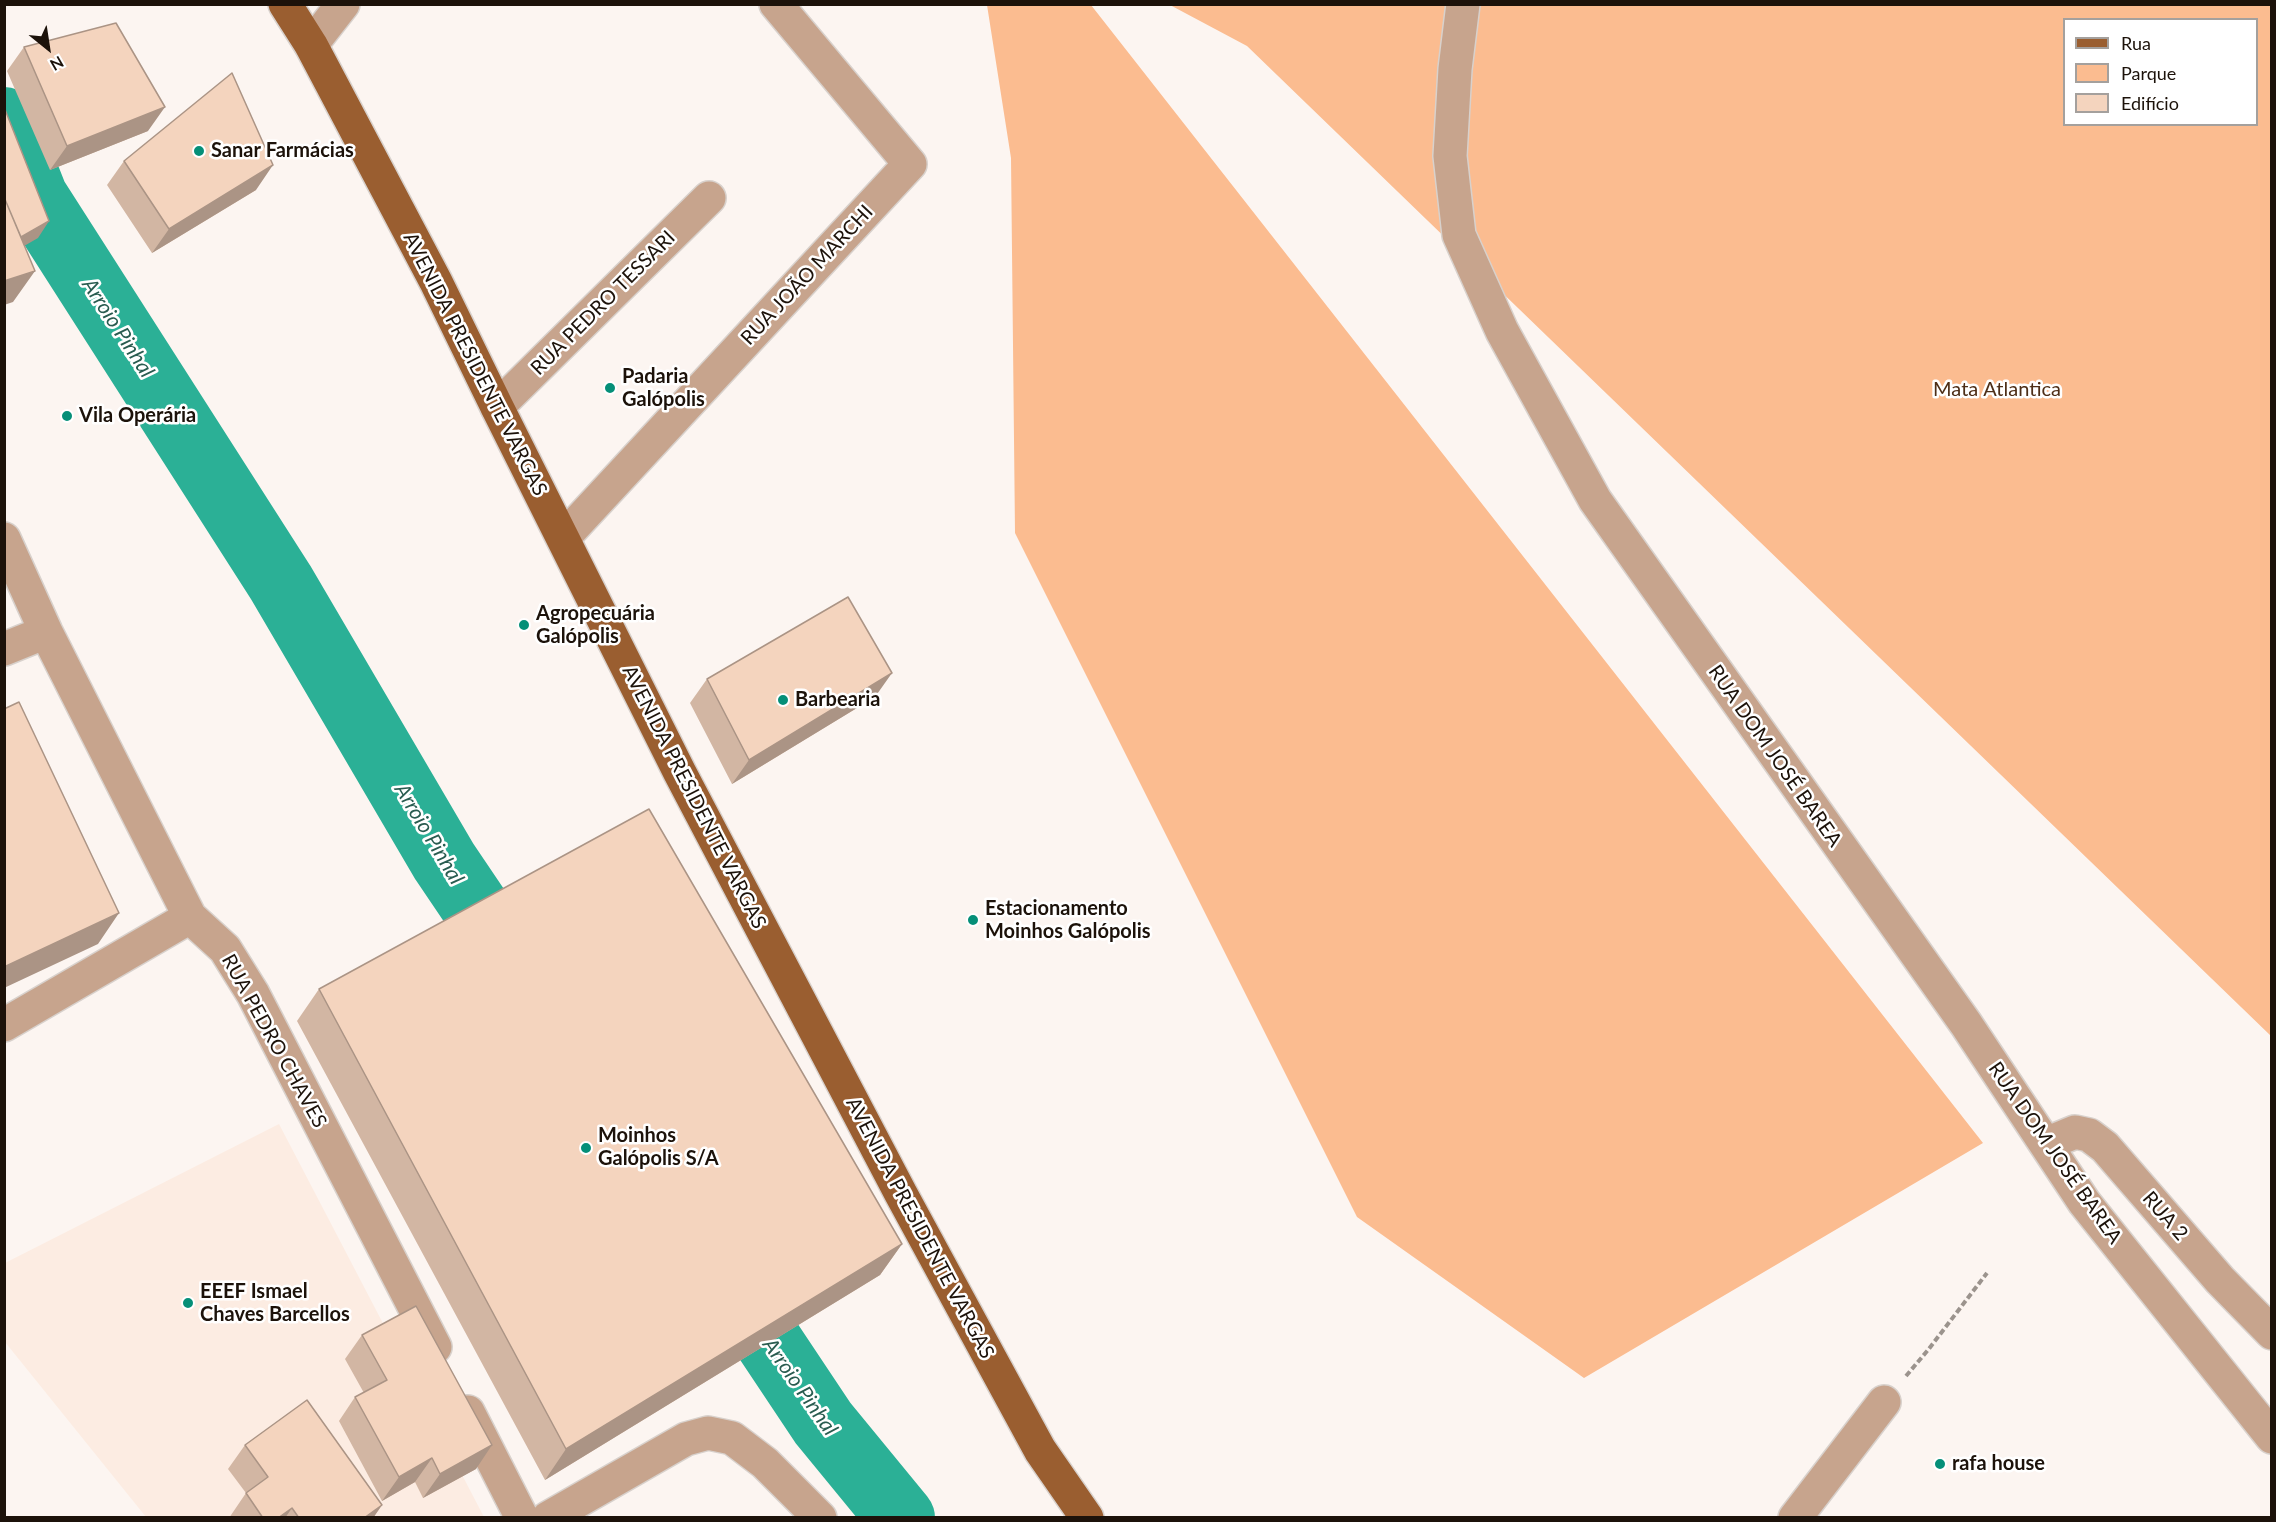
<!DOCTYPE html>
<meta charset="utf-8">
<style>
body{margin:0}
#map{position:relative;width:2276px;height:1522px;overflow:hidden;background:#fcf5f1;font-family:Lato,sans-serif}
canvas{display:block}
.frame{position:absolute;inset:0;border:6px solid #1c120a;pointer-events:none}
.legend{position:absolute;left:2063px;top:18px;width:195px;height:108px;box-sizing:border-box;background:#fff;border:2px solid #a4a09d;margin:0;padding:8px 10px;list-style:none;font-size:18px;color:#1c120a}
.legend li{display:flex;align-items:center;gap:12px;height:30px}
.legend b{width:30px;border:2px solid #a4a09d}
.north{position:absolute;left:18px;top:18px;width:60px;height:60px;-webkit-text-stroke:4px #fff;paint-order:stroke;rotate:150deg;font-size:16px;font-weight:700;line-height:24px;text-align:center;color:#1c120a}
.north::after{content:'';display:block;margin:auto;width:21px;height:27px;background:#1c120a;clip-path:polygon(50% 0,100% 100%,50% 72%,0 100%)}
</style>
<div id="map">
<canvas width="2276" height="1522"></canvas>
<div class="frame"></div>
<ul class="legend">
<li><b style="height:8px;background:#9a5e30"></b>Rua</li>
<li><b style="height:16px;background:#fbbc90"></b>Parque</li>
<li><b style="height:16px;background:#f4d4be"></b>Edifício</li>
</ul>
<div class="north">N</div>
</div>
<script>
const ctx = document.querySelector('canvas').getContext('2d');
ctx.lineJoin = 'round';
function fill(path, color) { ctx.fillStyle = color; ctx.fill(path, 'evenodd'); }
const shape = rows => new Path2D(rows.map(r => 'M' + r).join(''));
function stroke(path, color, width, dash) { ctx.strokeStyle = color; ctx.lineWidth = width; ctx.lineCap = dash ? 'butt' : 'round'; ctx.setLineDash(dash || []); ctx.stroke(path); }
function drawText(font, color, halo, rows, align = 'center') {
  ctx.font = font + ' Lato,sans-serif'; ctx.lineWidth = 5; ctx.setLineDash([]); ctx.textBaseline = 'middle'; ctx.strokeStyle = halo; ctx.fillStyle = color; for (const [text, x, y, turn = 0] of rows) {
    ctx.save(); ctx.translate(x, y); ctx.rotate((+turn || 0) * Math.PI / 180); ctx.textAlign = isNaN(turn) ? turn : align; if (halo) ctx.strokeText(text, 0, 0); ctx.fillText(text, 0, 0); ctx.restore();
  }
}
const built = shape([
 [279,1124,484,1517,146,1517,5,1342,5,1263]
]);
const green = shape([
 [987,5,1091,5,1983,1143,1584,1378,1357,1217,1015,533,1011,158],
 [1170,5,2271,5,2271,1036,1247,46],
 [2064,20,2256,20,2256,124,2064,124]
]);
const river = shape([
 [4,121,34,197,281,583,444,861,525,981],
 [717,1264,823,1423,901,1518]
]);
const path = shape([
 [1906,1376,1928,1350,1987,1273]
]);
const minor = shape([
 [1463,4,1455,69,1450,156,1459,235,1502,331,1595,500,1966,1024,2084,1202,2272,1437],
 [311,45,343,4],
 [497,407,709,198],
 [563,538,910,164,776,4],
 [4,539,46,632,190,917,225,949,253,994,435,1347],
 [4,649,46,632],
 [4,1025,190,917],
 [2046,1144,2075,1132,2089,1135,2105,1147,2220,1280,2272,1333],
 [468,1412,522,1518],
 [548,1518,686,1439,708,1433,732,1438,765,1463,820,1518],
 [1795,1518,1884,1402]
]);
const major = shape([
 [285,4,311,45,436,282,497,407,680,773,901,1194,1040,1450,1087,1518]
]);
const wall = shape([
 [24,47,148,131,50,170,7,71],
 [124,161,256,190,152,253,107,185],
 [707,679,875,697,732,784,690,703],
 [319,989,902,1244,880,1275,545,1480,297,1021],
 [362,1335,476,1469,423,1498,415,1482,382,1501,339,1421,355,1397,364,1393,345,1359],
 [245,1445,382,1505,373,1518,229,1518,246,1493,228,1469]
]);
const shadedWall = shape([
 [165,107,148,131,50,170,67,146],
 [273,165,256,190,152,253,169,229],
 [49,221,38,238,5,257,16,240],
 [35,271,13,302,4,305,4,281],
 [892,673,875,697,732,784,749,760],
 [119,913,98,944,4,988,4,967],
 [902,1244,880,1275,545,1480,566,1449],
 [492,1445,476,1469,423,1498,440,1474],
 [432,1458,415,1482,382,1501,399,1477],
 [382,1505,373,1518,364,1518],
 [292,1508,285,1518,278,1518]
]);
const building = shape([
 [116,23,165,107,67,146,24,47,116,23],
 [232,73,273,165,169,229,124,161,232,73],
 [4,107,49,221,21,237,4,197,4,107],
 [4,197,35,271,4,281,4,197],
 [848,597,892,673,749,760,707,679,848,597],
 [19,702,119,913,4,967,4,709,19,702],
 [649,809,902,1244,566,1449,319,989,649,809],
 [416,1306,492,1445,440,1474,432,1458,399,1477,355,1397,387,1380,362,1335,416,1306],
 [307,1400,382,1505,364,1518,299,1518,292,1508,278,1518,263,1518,246,1493,268,1477,245,1445,307,1400]
]);
const markers = [
 [199,151,6,"#058f78"],
 [610,388,6,"#058f78"],
 [67,416,6,"#058f78"],
 [524,625,6,"#058f78"],
 [783,700,6,"#058f78"],
 [973,920,6,"#058f78"],
 [586,1148,6,"#058f78"],
 [188,1303,6,"#058f78"],
 [1940,1464,6,"#058f78"]
];
const poiNames = [
 ["Sanar Farmácias",211,151],
 ["Padaria",622,377],
 ["Galópolis",622,400],
 ["Vila Operária",79,416],
 ["Agropecuária",536,614],
 ["Galópolis",536,637],
 ["Barbearia",795,700],
 ["Estacionamento",985,909],
 ["Moinhos Galópolis",985,932],
 ["Moinhos",598,1136],
 ["Galópolis S/A",598,1159],
 ["EEEF Ismael",200,1292],
 ["Chaves Barcellos",200,1315],
 ["rafa house",1952,1464]
];
const streetNames = [
 ["RUA JOÃO MARCHI",807,275,-47],
 ["RUA PEDRO TESSARI",603,303,-45],
 ["AVENIDA PRESIDENTE VARGAS",475,364,63],
 ["RUA DOM JOSÉ BAREA",1775,756,55],
 ["AVENIDA PRESIDENTE VARGAS",694,797,63],
 ["RUA PEDRO CHAVES",274,1041,61],
 ["RUA DOM JOSÉ BAREA",2055,1153,55],
 ["RUA 2",2165,1216,49],
 ["AVENIDA PRESIDENTE VARGAS",920,1228,62]
];
const parkNames = [
 ["Mata Atlantica",1997,390]
];
const waterNames = [
 ["Arroio Pinhal",118,328,57],
 ["Arroio Pinhal",429,834,59],
 ["Arroio Pinhal",800,1387,55]
];
fill(built, '#fcece2');
fill(green, '#fbbc90');
stroke(river, '#2bb096', 68);
stroke(minor, '#d8d1cc', 36);
stroke(major, '#d8d1cc', 36);
stroke(path, '#9b938d', 4, [6, 3]);
stroke(minor, '#c7a48d', 33);
stroke(major, '#9a5e30', 33);
fill(wall, '#d2b6a3');
fill(shadedWall, '#ab9485');
fill(building, '#f4d4be');
stroke(building, '#ab9485', 1.5);
for (const [x, y, r, color] of markers) { const dot = new Path2D(); dot.arc(x, y, r, 0, 2 * Math.PI); ctx.fillStyle = color; ctx.fill(dot); stroke(dot, '#fff', 2); }
drawText('bold 20px', '#1c120a', '#fff', poiNames, 'left');
drawText('20px', '#1c120a', '#fff', streetNames);
drawText('20px', '#4e2e17', '#fff', parkNames);
drawText('italic 21px', '#295c50', '#fff', waterNames);
</script>
